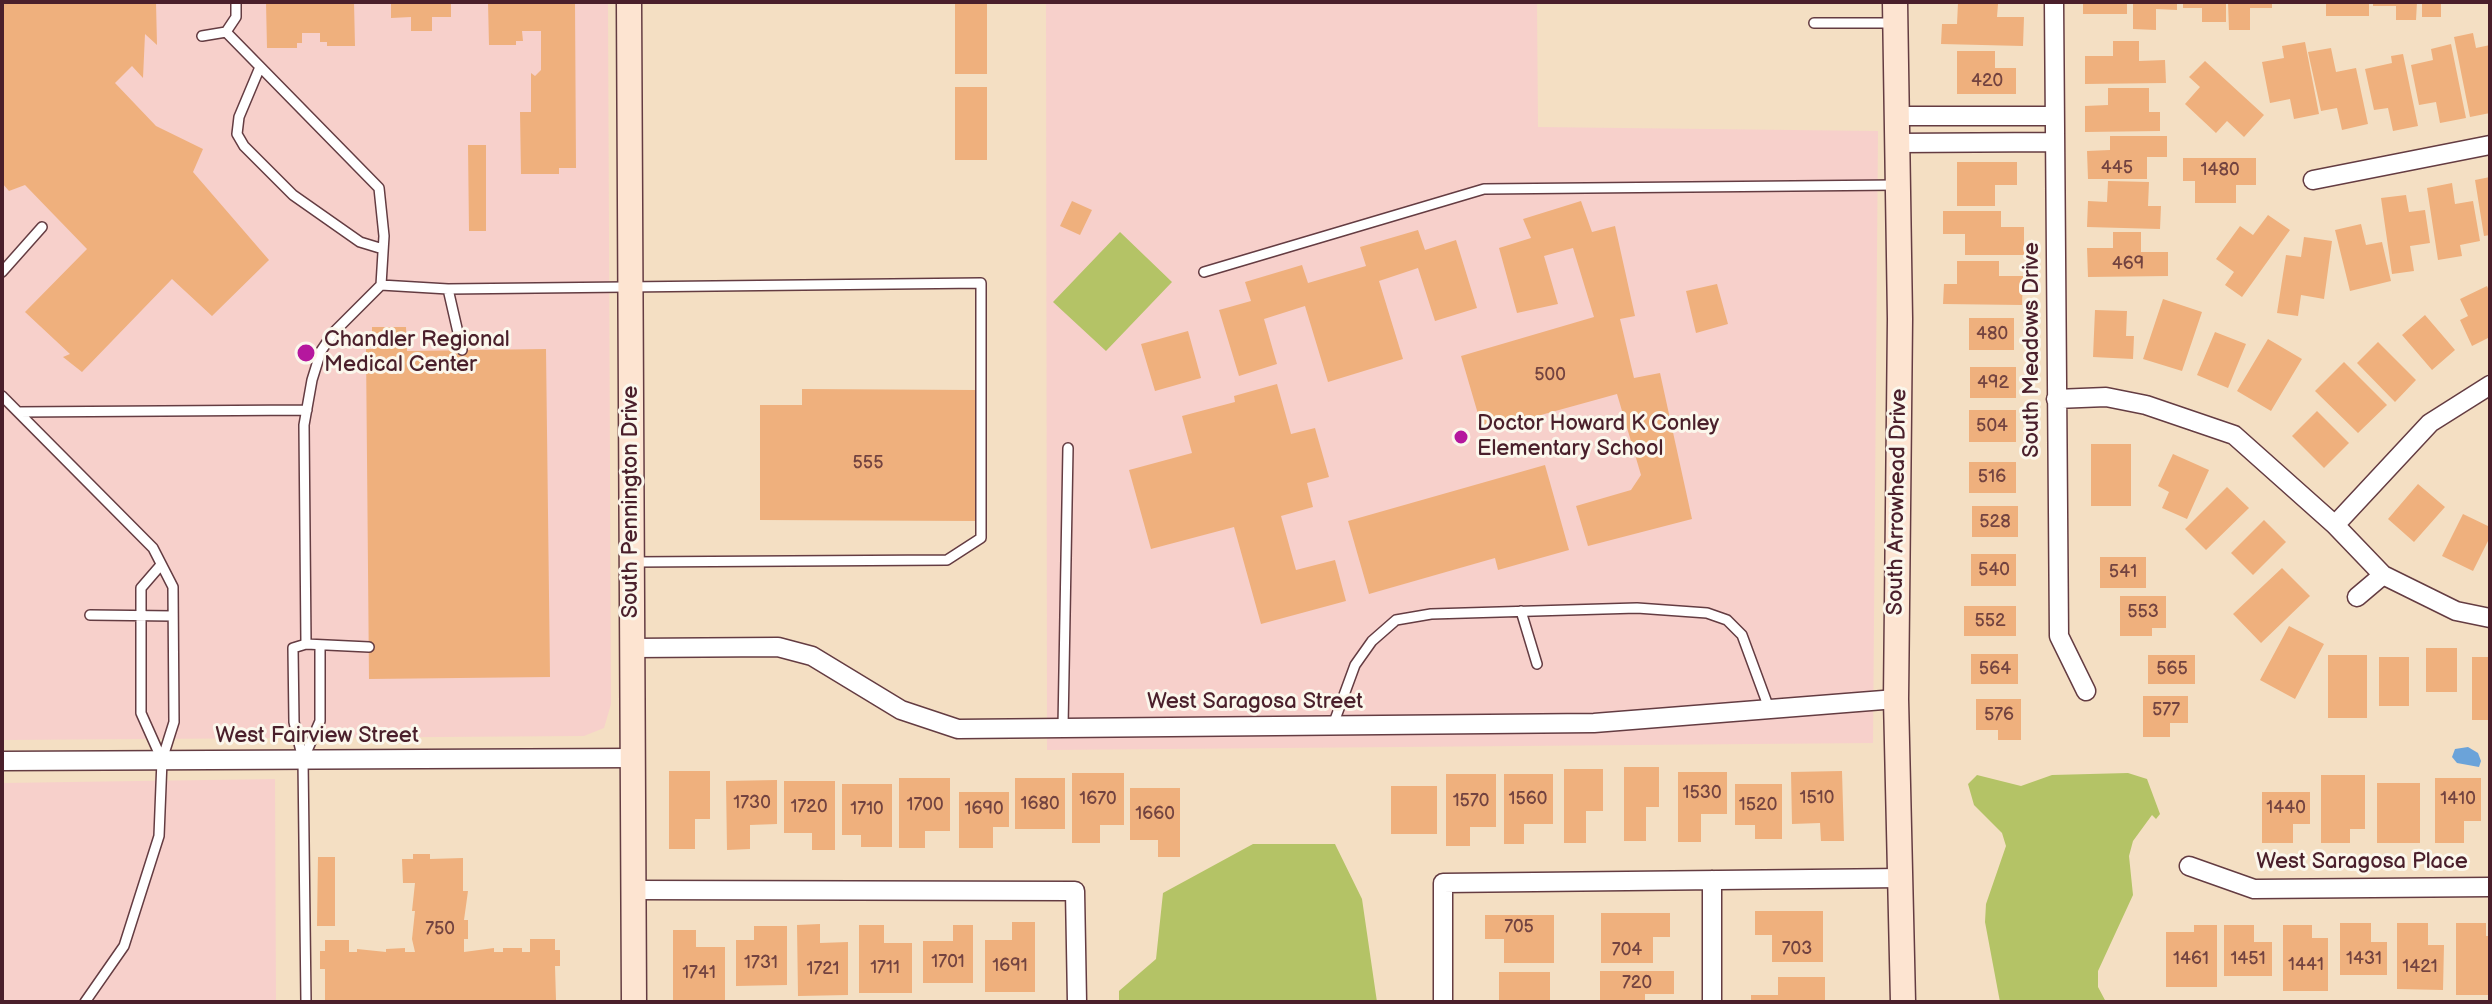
<!DOCTYPE html>
<style>
body{margin:0}
#map{position:relative;width:2492px;height:1004px;overflow:hidden;background:#f4dfc3;font-family:"Balsamiq Sans",sans-serif}
canvas{display:block}
.frame{position:absolute;inset:0;border:4px solid #4a1f2b;pointer-events:none}
</style>
<div id="map">
<canvas width="2492" height="1004"></canvas>
<div class="frame"></div>
</div>
<script>
const ctx = document.querySelector('canvas').getContext('2d');
ctx.lineJoin = 'round';
function fill(path, color) { ctx.fillStyle = color; ctx.fill(path, 'evenodd'); }
const shape = rows => new Path2D(rows.map(r => 'M' + r).join(''));
function stroke(path, color, width, dash) { ctx.strokeStyle = color; ctx.lineWidth = width; ctx.lineCap = dash ? 'butt' : 'round'; ctx.setLineDash(dash || []); ctx.stroke(path); }
function drawText(font, color, halo, rows, align = 'center') {
  ctx.font = font + ' "Balsamiq Sans",sans-serif'; ctx.lineWidth = 6; ctx.setLineDash([]); ctx.textBaseline = 'middle'; ctx.strokeStyle = halo; ctx.fillStyle = color; for (const [text, x, y, turn = 0] of rows) {
    ctx.save(); ctx.translate(x, y); ctx.rotate((+turn || 0) * Math.PI / 180); ctx.textAlign = isNaN(turn) ? turn : align; if (halo) ctx.strokeText(text, 0, 0); ctx.fillText(text, 0, 0); ctx.restore();
  }
}
const built = shape([
 [2,2,608,2,611,704,604,728,584,736,2,740],
 [1046,2,1537,2,1538,127,1878,131,1873,743,1047,750],
 [275,779,276,1002,2,1002,2,783]
]);
const green = shape([
 [1120,232,1172,282,1106,351,1053,302],
 [2128,773,2147,779,2160,814,2156,819,2152,815,2133,841,2129,856,2133,895,2098,971,2098,987,2106,1002,2000,1002,1985,922,1986,904,2006,846,2002,833,1974,805,1968,784,1977,775,2021,786,2052,775],
 [1253,844,1335,844,1362,899,1377,1002,1119,1002,1119,991,1156,959,1163,893]
]);
const water = shape([
 [2468,747,2478,753,2481,761,2479,767,2457,763,2452,757,2455,749]
]);
const building = shape([
 [2,2,156,2,157,45,145,34,143,78,132,66,115,83,156,126,203,149,193,172,269,260,212,316,172,279,82,372,63,357,70,354,25,312,87,249,25,185,9,191,2,183],
 [266,2,354,2,355,46,327,46,327,42,320,42,320,33,302,33,302,43,297,43,297,48,267,48],
 [391,2,451,2,451,17,432,17,432,31,411,31,411,17,391,18],
 [488,2,575,2,576,168,559,168,559,174,521,174,520,112,531,112,531,73,535,76,541,70,541,31,522,31,523,41,516,41,516,45,489,45],
 [955,2,987,2,987,74,955,74],
 [2083,2,2127,2,2127,14,2083,14],
 [2133,2,2177,2,2177,10,2156,9,2156,30,2133,29],
 [2183,2,2226,2,2226,22,2202,22,2202,8,2183,8],
 [2228,2,2272,2,2272,8,2250,8,2250,30,2229,30],
 [2326,2,2369,2,2369,16,2326,16],
 [2373,2,2417,2,2416,20,2396,20,2396,6,2373,6],
 [2422,2,2441,2,2441,17,2422,17],
 [1958,3,1998,4,1997,17,2024,17,2023,46,1941,44,1942,24,1957,24],
 [2473,33,2476,48,2490,45,2490,113,2470,117,2454,37],
 [2113,41,2139,41,2139,61,2165,60,2166,83,2085,84,2085,56,2113,56],
 [2305,42,2319,114,2294,119,2290,99,2270,103,2262,62,2284,58,2282,46],
 [2451,44,2466,118,2440,123,2436,102,2419,105,2411,65,2433,60,2431,49],
 [2331,48,2336,72,2356,68,2368,124,2342,130,2337,108,2321,111,2308,52],
 [1957,51,1995,51,1995,68,2016,68,2016,94,1957,94],
 [2403,54,2418,126,2393,131,2388,108,2374,110,2365,69,2392,63,2391,56],
 [2205,61,2264,115,2244,137,2227,121,2216,133,2185,104,2200,87,2189,77],
 [955,87,987,87,987,160,955,160],
 [2108,88,2149,88,2149,112,2160,112,2160,131,2085,132,2085,106,2108,105],
 [2110,136,2167,136,2167,157,2147,157,2147,179,2088,179,2087,151,2110,150],
 [468,145,486,145,486,231,469,231],
 [2183,158,2256,158,2256,185,2236,185,2236,203,2195,203,2195,181,2183,181],
 [1957,162,2017,162,2017,185,1995,185,1995,206,1957,206],
 [2490,177,2490,235,2484,236,2475,180],
 [2108,181,2149,182,2148,206,2161,206,2160,229,2087,227,2088,201,2107,202],
 [2452,183,2455,204,2473,201,2480,241,2460,245,2462,256,2438,260,2427,188],
 [2406,195,2409,212,2425,210,2430,243,2410,246,2414,271,2392,274,2381,198],
 [1072,201,1092,210,1080,235,1060,226],
 [1581,201,1592,232,1615,226,1635,316,1620,319,1634,378,1660,373,1692,519,1588,546,1576,506,1631,490,1641,475,1617,394,1483,431,1461,356,1594,317,1573,248,1544,256,1558,304,1517,313,1499,248,1531,238,1523,219],
 [1943,211,2001,211,2001,227,2024,227,2024,255,1965,255,1965,234,1943,234],
 [2268,215,2290,230,2242,297,2225,285,2234,272,2216,259,2240,226,2253,235],
 [2361,224,2366,245,2382,242,2391,281,2350,291,2335,230],
 [1418,230,1425,250,1456,240,1477,308,1435,321,1418,268,1379,281,1403,359,1328,382,1305,306,1264,319,1277,364,1239,376,1219,310,1251,301,1245,282,1302,265,1308,283,1366,266,1360,247],
 [2113,232,2141,232,2141,252,2168,252,2168,276,2088,277,2087,248,2113,248],
 [2304,237,2332,241,2324,299,2301,295,2298,316,2277,313,2286,255,2301,257],
 [1957,261,1999,261,1999,276,2023,276,2022,305,1943,304,1944,284,1957,284],
 [1717,284,1728,324,1696,333,1686,291],
 [2487,286,2490,293,2490,337,2472,346,2460,320,2468,316,2460,299],
 [2163,299,2202,312,2182,371,2143,359],
 [2095,310,2127,311,2126,336,2134,336,2133,359,2093,357],
 [2425,315,2455,350,2432,370,2402,335],
 [1969,318,2014,318,2014,350,1969,350],
 [372,327,406,327,407,351,546,349,550,677,369,679,366,349,372,349],
 [1188,331,1201,378,1155,391,1141,344],
 [2215,332,2246,344,2228,388,2197,375],
 [2268,339,2302,359,2271,411,2237,391],
 [2378,342,2416,380,2395,402,2357,363],
 [2344,362,2387,405,2358,433,2315,391],
 [1970,367,2016,367,2016,398,1970,398],
 [1277,384,1291,434,1315,428,1329,477,1307,483,1313,507,1281,516,1296,570,1335,560,1346,601,1261,624,1234,527,1151,549,1129,470,1192,453,1182,416,1235,402,1234,396],
 [802,389,976,390,976,521,760,520,760,405,802,405],
 [1969,410,2016,410,2016,442,1969,442],
 [2317,411,2349,443,2324,468,2292,436],
 [2091,444,2131,444,2131,506,2091,506],
 [2173,454,2209,470,2187,519,2162,508,2169,492,2158,486],
 [1969,462,2016,462,2016,493,1969,493],
 [1545,465,1569,550,1498,570,1495,558,1369,594,1348,521],
 [2418,484,2445,507,2414,542,2388,519],
 [2227,487,2249,508,2206,550,2185,529],
 [1972,506,2018,506,2018,537,1972,537],
 [2463,514,2490,527,2490,537,2473,571,2442,556],
 [2264,520,2286,542,2253,575,2231,553],
 [1971,554,2016,554,2016,586,1971,586],
 [2100,557,2146,557,2146,588,2100,588],
 [2282,568,2310,596,2261,643,2233,614],
 [2120,596,2166,596,2166,628,2152,628,2152,636,2120,636],
 [1964,606,2016,606,2016,636,1964,636],
 [2289,626,2324,644,2295,699,2260,680],
 [2426,648,2457,648,2457,692,2426,692],
 [1971,654,2018,654,2018,684,1971,684],
 [2148,655,2195,655,2195,684,2148,684],
 [2328,655,2367,655,2367,718,2328,718],
 [2379,657,2409,657,2409,706,2379,706],
 [2472,657,2490,657,2490,720,2472,720],
 [2143,696,2188,696,2188,723,2170,723,2170,737,2143,737],
 [1976,699,2021,699,2021,740,1998,740,1998,730,1976,730],
 [1624,767,1659,767,1659,807,1646,807,1646,841,1624,841],
 [1564,769,1603,769,1603,811,1586,811,1586,843,1564,843],
 [669,771,710,771,710,819,695,819,695,849,669,849],
 [1842,771,1844,841,1821,841,1820,823,1792,824,1791,772],
 [1678,772,1727,772,1727,814,1701,814,1701,842,1678,842],
 [1072,773,1124,773,1124,825,1100,825,1100,843,1072,843],
 [1446,774,1496,774,1496,827,1470,827,1470,846,1446,846],
 [1504,774,1553,774,1553,824,1524,824,1524,844,1504,844],
 [2321,775,2365,775,2365,829,2350,829,2350,843,2321,843],
 [899,778,950,778,950,831,925,831,925,848,899,848],
 [1015,778,1065,778,1065,829,1015,829],
 [2435,778,2481,778,2481,821,2464,821,2464,843,2435,843],
 [777,780,777,824,750,825,750,849,727,850,726,781],
 [784,781,835,781,835,850,812,850,812,833,784,833],
 [2377,783,2420,783,2420,843,2377,843],
 [842,784,892,784,892,847,861,847,861,835,842,835],
 [1735,784,1782,784,1782,839,1755,839,1755,825,1735,825],
 [1391,786,1437,786,1437,834,1391,834],
 [1130,788,1180,788,1180,857,1158,857,1158,840,1130,840],
 [959,792,1009,792,1009,827,993,827,993,848,959,848],
 [2262,792,2310,792,2310,824,2293,824,2293,843,2262,843],
 [413,854,430,854,430,859,463,858,463,891,468,891,464,920,468,920,468,939,464,939,464,952,494,948,494,952,503,952,503,948,522,948,522,952,530,952,530,939,555,939,555,950,560,950,560,966,555,966,556,1000,325,1001,325,969,320,969,320,951,325,951,325,940,349,940,349,952,357,952,357,949,386,952,386,949,405,948,405,952,415,952,412,939,415,911,412,911,415,883,403,883,402,859,413,859],
 [318,857,335,857,335,926,317,926],
 [1755,911,1823,911,1823,962,1772,962,1772,935,1755,935],
 [1601,913,1670,913,1670,937,1653,937,1653,963,1601,963],
 [1485,915,1554,915,1554,963,1504,963,1504,939,1485,939],
 [1012,922,1035,922,1035,992,985,992,985,940,1012,940],
 [2340,923,2371,923,2371,942,2387,942,2387,975,2340,975],
 [2397,923,2428,923,2428,945,2444,945,2443,990,2397,989],
 [2456,923,2486,923,2486,936,2490,936,2490,995,2456,995],
 [820,924,820,943,848,942,848,995,798,996,797,925],
 [859,925,884,925,884,943,912,943,912,993,859,993],
 [953,925,973,925,973,983,923,983,923,941,953,941],
 [2194,925,2217,925,2217,987,2166,987,2166,932,2194,932],
 [2224,925,2254,925,2254,942,2272,942,2272,976,2224,976],
 [2283,925,2312,925,2312,938,2328,938,2328,991,2283,991],
 [754,926,787,926,787,985,736,986,736,940,754,940],
 [673,930,696,930,696,947,725,947,725,1000,673,1000],
 [1600,971,1674,971,1674,994,1645,994,1645,1002,1600,1002],
 [1499,972,1550,972,1550,1002,1499,1002],
 [1778,977,1825,977,1825,1002,1751,1002,1751,995,1778,995]
]);
const lane = shape([
 [1814,23,1895,23],
 [226,32,379,188,384,236,381,285,448,289,981,283,981,538,947,560,634,562],
 [202,36,226,32,236,17,236,2],
 [260,67,239,117,237,134,244,146,293,195,360,242,383,249],
 [2,272,42,227],
 [1204,272,1484,189,1896,185],
 [448,289,462,350],
 [2,396,153,548,173,587,174,722,162,760,159,836,124,946,85,1002],
 [18,412,307,410],
 [160,566,141,588,141,713,162,760],
 [1521,611,1537,664],
 [90,615,173,616],
 [306,644,304,425,312,380,321,351,334,332,381,285],
 [1333,725,1355,665,1372,641,1396,620,1431,614,1637,608,1707,613,1727,620,1742,635,1770,711],
 [1063,727,1068,448],
 [303,760,320,721,320,648],
 [306,1002,303,760,294,722,293,648,306,644,369,647]
]);
const street = shape([
 [2054,2,2059,636,2086,691],
 [1897,116,2054,116],
 [1898,143,2054,142],
 [2313,180,2490,145],
 [2056,399,2106,397,2146,405,2234,435,2335,525,2383,575,2456,611,2490,618],
 [2335,525,2430,423,2490,385],
 [2357,597,2383,575],
 [632,648,778,647,812,656,901,710,958,729,1594,723,1896,699],
 [2,761,632,758],
 [2189,866,2254,889,2490,887],
 [1712,880,1712,1002],
 [634,890,1075,891,1077,1002],
 [1443,1002,1443,883,1902,878]
]);
const secondary = shape([
 [629,2,634,1002],
 [1895,2,1900,319,1896,699,1903,1002]
]);
const markers = [
 [306,353,10,"#b5179e"],
 [1461,437,8,"#b5179e"]
];
const numberNames = [
 ["420",1987,81],
 ["445",2117,168],
 ["1480",2220,170],
 ["469",2128,264],
 ["480",1992,334],
 ["500",1550,375],
 ["492",1993,383],
 ["504",1992,426],
 ["555",868,463],
 ["516",1992,477],
 ["528",1995,522],
 ["540",1994,570],
 ["541",2123,572],
 ["553",2143,612],
 ["552",1990,621],
 ["564",1995,669],
 ["565",2172,669],
 ["577",2166,710],
 ["576",1999,715],
 ["1530",1702,793],
 ["1510",1817,798],
 ["1670",1098,799],
 ["1560",1528,799],
 ["1410",2458,799],
 ["1570",1471,801],
 ["1730",752,803],
 ["1680",1040,804],
 ["1700",925,805],
 ["1520",1758,805],
 ["1720",809,807],
 ["1440",2286,808],
 ["1710",867,809],
 ["1690",984,809],
 ["1660",1155,814],
 ["705",1519,927],
 ["750",440,929],
 ["703",1797,949],
 ["704",1627,950],
 ["1461",2191,959],
 ["1451",2248,959],
 ["1431",2364,959],
 ["1701",948,962],
 ["1731",761,963],
 ["1441",2306,965],
 ["1691",1010,966],
 ["1421",2420,967],
 ["1711",885,968],
 ["1721",823,969],
 ["1741",699,973],
 ["720",1637,983]
];
const poiNames = [
 ["Chandler Regional",324,340],
 ["Medical Center",324,365],
 ["Doctor Howard K Conley",1477,424],
 ["Elementary School",1477,449]
];
const streetNames = [
 ["South Meadows Drive",2032,350,-90],
 ["South Pennington Drive",631,502,-90],
 ["South Arrowhead Drive",1898,502,-89],
 ["West Saragosa Street",1255,702],
 ["West Fairview Street",317,736],
 ["West Saragosa Place",2362,862]
];
fill(built, '#f7d0cb');
fill(green, '#b4c366');
fill(water, '#6ba3d9');
fill(building, '#efb07d');
stroke(lane, '#643c42', 12);
stroke(street, '#643c42', 21);
stroke(secondary, '#643c42', 27);
stroke(lane, '#fff', 9);
stroke(street, '#fff', 18);
stroke(secondary, '#fde4d1', 24);
for (const [x, y, r, color] of markers) { const dot = new Path2D(); dot.arc(x, y, r, 0, 2 * Math.PI); ctx.fillStyle = color; ctx.fill(dot); stroke(dot, '#fbf7ec', 3); }
drawText('18px', '#734340', null, numberNames);
drawText('22px', '#4a1f2b', '#fbf7ec', poiNames, 'left');
drawText('22px', '#4a1f2b', '#fbf7ec', streetNames);
</script>
